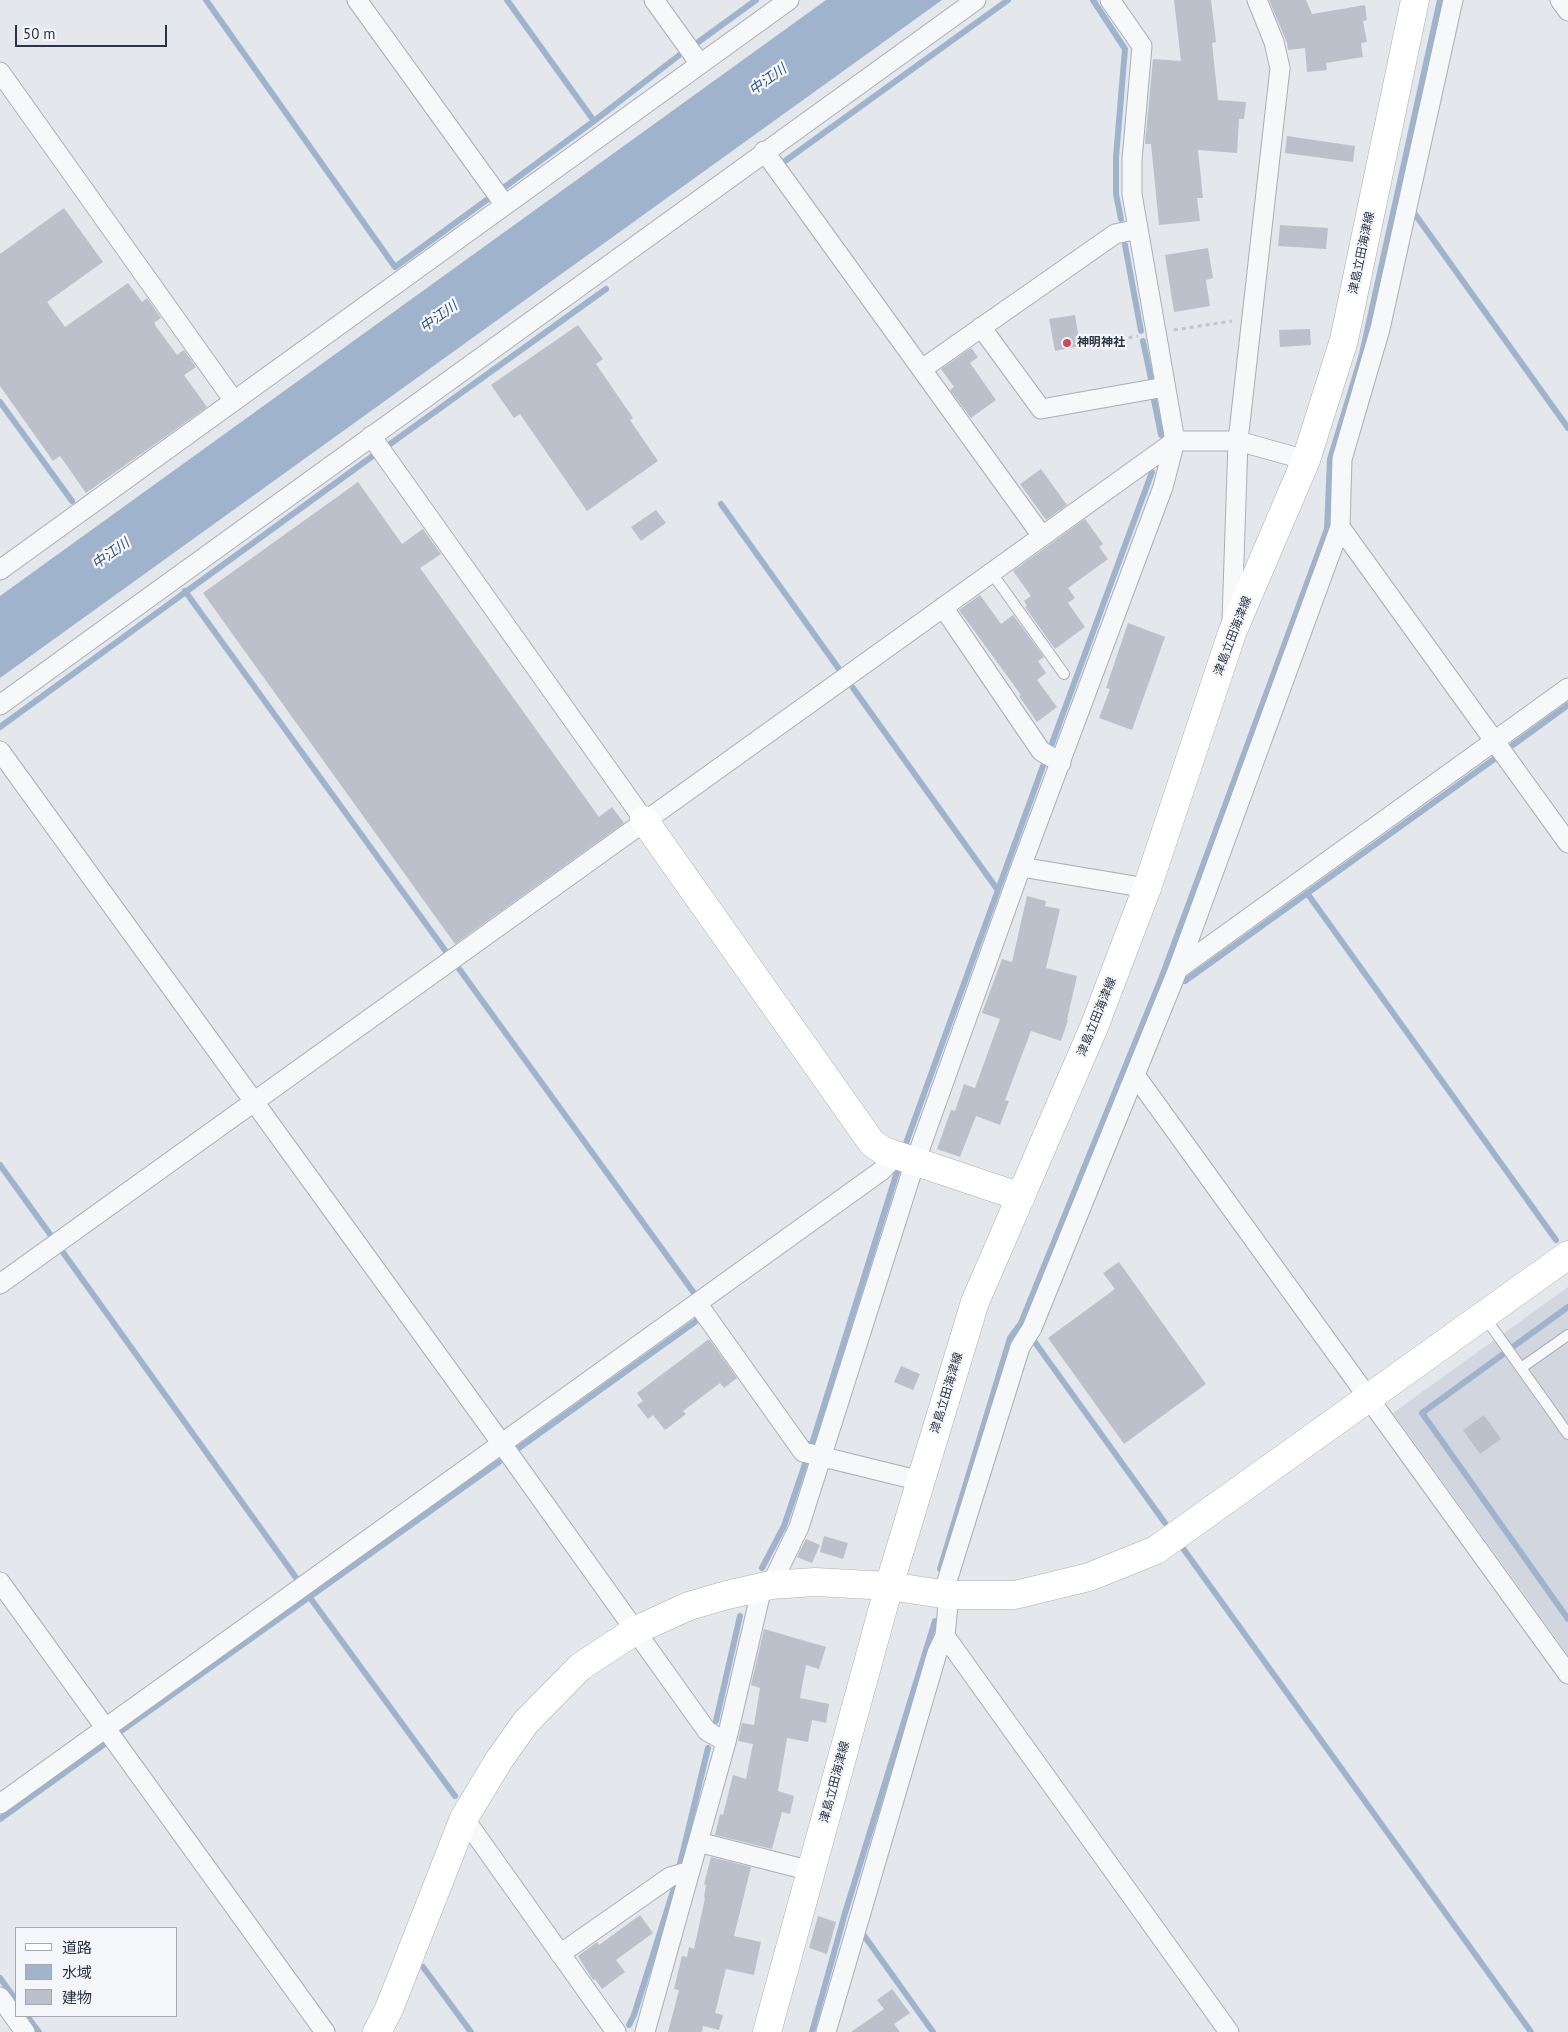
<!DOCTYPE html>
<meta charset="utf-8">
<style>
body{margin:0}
#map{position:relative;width:1568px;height:2032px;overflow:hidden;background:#e4e7ec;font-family:"PT Sans","Noto Sans JP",sans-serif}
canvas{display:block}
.legend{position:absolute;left:15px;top:1927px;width:162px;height:90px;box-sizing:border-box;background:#f4f6f9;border:1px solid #a4a8b1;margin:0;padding:6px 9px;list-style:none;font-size:15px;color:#2b3445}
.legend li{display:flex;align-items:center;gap:10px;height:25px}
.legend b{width:25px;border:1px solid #a4a8b1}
.scale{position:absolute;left:15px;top:25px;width:152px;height:22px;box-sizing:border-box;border:2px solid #2b3445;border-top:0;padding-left:6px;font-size:15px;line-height:18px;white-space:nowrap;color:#2b3445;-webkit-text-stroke:4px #f4f6f9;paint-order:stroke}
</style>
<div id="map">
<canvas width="1568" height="2032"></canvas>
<ul class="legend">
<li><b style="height:6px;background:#fff"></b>道路</li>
<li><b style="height:14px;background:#9fb4cc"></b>水域</li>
<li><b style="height:14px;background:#bbc0ca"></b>建物</li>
</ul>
<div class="scale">50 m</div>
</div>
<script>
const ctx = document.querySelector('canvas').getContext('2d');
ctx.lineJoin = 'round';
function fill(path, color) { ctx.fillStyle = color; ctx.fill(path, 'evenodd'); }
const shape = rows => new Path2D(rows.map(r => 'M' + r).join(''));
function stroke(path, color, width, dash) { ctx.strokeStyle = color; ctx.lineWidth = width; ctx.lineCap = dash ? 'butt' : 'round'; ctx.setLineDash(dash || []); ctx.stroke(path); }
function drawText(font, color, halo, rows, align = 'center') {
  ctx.font = font + ' "PT Sans","Noto Sans JP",sans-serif'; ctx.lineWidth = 4.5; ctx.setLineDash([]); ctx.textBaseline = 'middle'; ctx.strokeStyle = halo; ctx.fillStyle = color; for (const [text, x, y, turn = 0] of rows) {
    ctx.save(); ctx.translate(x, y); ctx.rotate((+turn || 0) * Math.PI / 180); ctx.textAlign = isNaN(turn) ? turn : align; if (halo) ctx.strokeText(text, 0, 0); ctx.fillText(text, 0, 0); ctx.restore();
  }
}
const built = shape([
 [1568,1287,1568,1655,1393,1413]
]);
const water = shape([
 [826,0,942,0,0,678,0,596]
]);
const stream = shape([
 [206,0,395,267,488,199],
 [507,0,594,121],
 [1093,0,1125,49,1116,157,1116,194,1121,219],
 [697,43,756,0],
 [785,161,1008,0],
 [502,189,594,121,682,53],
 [1412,210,1568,428],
 [1125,245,1141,331],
 [1143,341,1151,379],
 [1153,395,1161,435],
 [0,402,72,501],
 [390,444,606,289],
 [721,504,839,669],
 [185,591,447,953],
 [853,688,997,889],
 [0,727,374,455],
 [1513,745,1568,705],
 [1051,746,1152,472],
 [1307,893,1556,1240],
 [457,966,694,1293],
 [1185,981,1497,757],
 [905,1146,1043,766],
 [0,1165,52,1237],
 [62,1251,297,1579],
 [1034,1341,1165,1523],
 [1514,1346,1568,1307],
 [1502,1355,1422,1413,1568,1619],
 [803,1439,806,1444,812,1444,897,1172],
 [516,1450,699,1319],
 [1182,1547,1531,2032],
 [762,1568,784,1526,806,1461],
 [940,1569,1010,1338,1021,1323,1161,979,1327,529,1330,459,1362,354,1440,0],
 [308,1595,455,1796],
 [716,1721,740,1616],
 [121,1731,499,1462],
 [0,1819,106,1743],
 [679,1868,708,1748],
 [863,1934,933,2032],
 [423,1967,471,2032],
 [0,1978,16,2000],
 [27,2016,39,2032],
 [629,2025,634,2015,676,1882],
 [812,2032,845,1913,935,1621]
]);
const building = shape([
 [1174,0,1211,0,1216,42,1212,43,1218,100,1246,102,1244,119,1239,119,1237,153,1198,150,1203,198,1197,198,1200,221,1159,225,1151,144,1145,144,1153,59,1181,61],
 [1269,0,1306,0,1312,14,1365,5,1367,20,1363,21,1367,42,1361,43,1363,57,1326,63,1327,70,1307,72,1305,48,1288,50,1287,43],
 [1287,136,1355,146,1353,162,1285,153],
 [64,208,103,262,47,302,65,327,128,283,142,302,147,298,161,318,155,322,155,325,177,355,184,350,196,367,184,375,207,407,86,493,60,456,53,461,0,386,0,254],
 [1280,225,1328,228,1326,249,1278,246],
 [1208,248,1213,278,1206,280,1210,306,1174,312,1165,255],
 [1075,315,1080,346,1055,351,1049,319],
 [578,325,603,359,596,364,633,418,630,420,658,461,587,511,520,414,514,418,491,385],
 [1310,329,1311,345,1280,347,1279,330],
 [971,348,978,357,970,363,996,400,971,418,950,390,954,387,941,369],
 [1041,469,1067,505,1046,520,1020,484],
 [358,482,402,544,423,529,441,554,420,568,599,817,612,807,624,823,455,944,203,593],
 [656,510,666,523,641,541,631,527],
 [1085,519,1103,544,1099,547,1108,559,1068,588,1075,598,1068,603,1085,627,1055,649,1025,607,1027,606,1024,601,1031,596,1013,571],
 [980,595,1001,624,1013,615,1044,657,1038,661,1046,673,1037,680,1057,707,1037,722,1019,696,1021,695,959,610],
 [1128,623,1165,637,1132,730,1099,718,1110,689,1106,688],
 [1027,896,1046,901,1045,906,1060,909,1046,968,1077,976,1067,1020,1068,1020,1061,1041,1031,1031,1005,1100,1009,1101,1000,1125,976,1116,960,1157,937,1149,951,1110,955,1111,964,1084,975,1088,1000,1019,982,1013,1002,959,1012,962],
 [1119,1262,1206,1384,1124,1444,1048,1338,1115,1289,1103,1273],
 [709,1339,737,1378,724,1388,720,1383,683,1411,686,1414,665,1430,653,1415,648,1419,637,1405,643,1401,637,1393],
 [901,1366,920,1374,913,1390,894,1382],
 [1484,1415,1501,1439,1480,1454,1463,1430],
 [824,1536,848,1543,843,1559,820,1552],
 [806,1539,820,1545,812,1563,797,1557],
 [764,1629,826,1647,819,1669,806,1665,800,1698,829,1704,826,1723,812,1720,808,1742,787,1738,778,1791,794,1796,790,1814,782,1812,772,1849,715,1835,720,1814,723,1815,733,1775,746,1779,753,1744,738,1741,742,1723,754,1725,760,1688,751,1685],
 [711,1857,751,1867,734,1936,761,1942,754,1975,726,1969,715,2013,723,2015,719,2030,703,2026,702,2032,668,2032,679,1990,674,1989,682,1956,687,1957,689,1947,694,1949,705,1898,704,1897,706,1885,704,1884],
 [640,1915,653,1933,616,1960,625,1972,602,1989,595,1979,593,1980,578,1956,597,1942,599,1945],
 [818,1916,836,1922,827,1954,809,1948],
 [892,1989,910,2013,894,2024,900,2032,851,2032,884,2009,877,2000]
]);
const path = shape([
 [1174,330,1232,321],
 [1105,342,1138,336]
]);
const lane = shape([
 [991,572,1064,674],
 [1484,1316,1568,1434],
 [1521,1368,1568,1335]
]);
const street = shape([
 [357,0,505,205],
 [654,0,700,64],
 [1560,0,1568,11],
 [0,72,234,401],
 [764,151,1042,536],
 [981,327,1041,409,1165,387],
 [922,369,1115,234,1138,229],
 [371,436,644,820],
 [1340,527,1568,843],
 [0,570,789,0],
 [943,607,1041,751,1061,763],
 [1232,620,1238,441,1280,68,1274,42,1257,0],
 [0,705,976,0],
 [0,751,502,1444,707,1731,726,1742],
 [1021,867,1147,888],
 [1178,969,1568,688],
 [1135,1075,1568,1674],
 [0,1284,1175,441,1238,441,1306,460],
 [697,1303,803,1452,921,1481],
 [0,1582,325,2032],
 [771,1585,799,1527,915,1162,1021,867,1163,487,1175,441,1132,194,1132,160,1142,46,1110,0],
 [943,1594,1020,1347,1032,1328,1178,969,1340,527,1342,459,1380,329,1453,0],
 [949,1595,945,1636,1229,2032],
 [0,1804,881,1171,896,1156],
 [464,1818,616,2032],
 [698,1842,811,1871],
 [560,1954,670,1877,690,1871],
 [0,1997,25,2032],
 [645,2032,726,1742,762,1587],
 [826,2032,937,1653,945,1636]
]);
const secondary = shape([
 [644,820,872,1143,884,1151,1021,1197],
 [377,2032,389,2009,464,1818,499,1760,526,1722,580,1667,636,1630,689,1606,727,1595,771,1585,815,1582,889,1586,949,1595,1015,1595,1089,1577,1156,1550,1568,1255],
 [767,2032,889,1586,975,1302,1094,1027,1147,888,1232,633,1306,460,1344,340,1415,0]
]);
const markers = [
 [1067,343,5,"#d1495b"]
];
const streetNames = [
 ["津島立田海津線",1362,253,-78],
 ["津島立田海津線",1233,636,-69],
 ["津島立田海津線",1097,1017,-68],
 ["津島立田海津線",947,1393,-73],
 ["津島立田海津線",835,1782,-75]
];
const poiNames = [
 ["神明神社",1077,343]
];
const waterNames = [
 ["中江川",768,80,-36],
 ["中江川",439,317,-36],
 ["中江川",111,554,-36]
];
fill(built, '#d2d6de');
fill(water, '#9fb4cc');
stroke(stream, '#9fb4cc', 6);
fill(building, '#bbc0ca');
stroke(lane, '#a9aeb7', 12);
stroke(street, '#a9aeb7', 21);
stroke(secondary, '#a9aeb7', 29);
stroke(path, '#c2c5cb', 3, [4, 4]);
stroke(lane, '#f7f8fa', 10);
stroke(street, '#f7f8fa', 19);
stroke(secondary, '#fff', 28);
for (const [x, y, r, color] of markers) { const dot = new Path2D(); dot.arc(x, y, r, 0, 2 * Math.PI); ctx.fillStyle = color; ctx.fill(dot); stroke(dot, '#f4f6f9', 2); }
drawText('12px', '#2b3445', '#f4f6f9', streetNames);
drawText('bold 12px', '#2b3445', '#f4f6f9', poiNames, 'left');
drawText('italic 14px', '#34527a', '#f4f6f9', waterNames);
</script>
